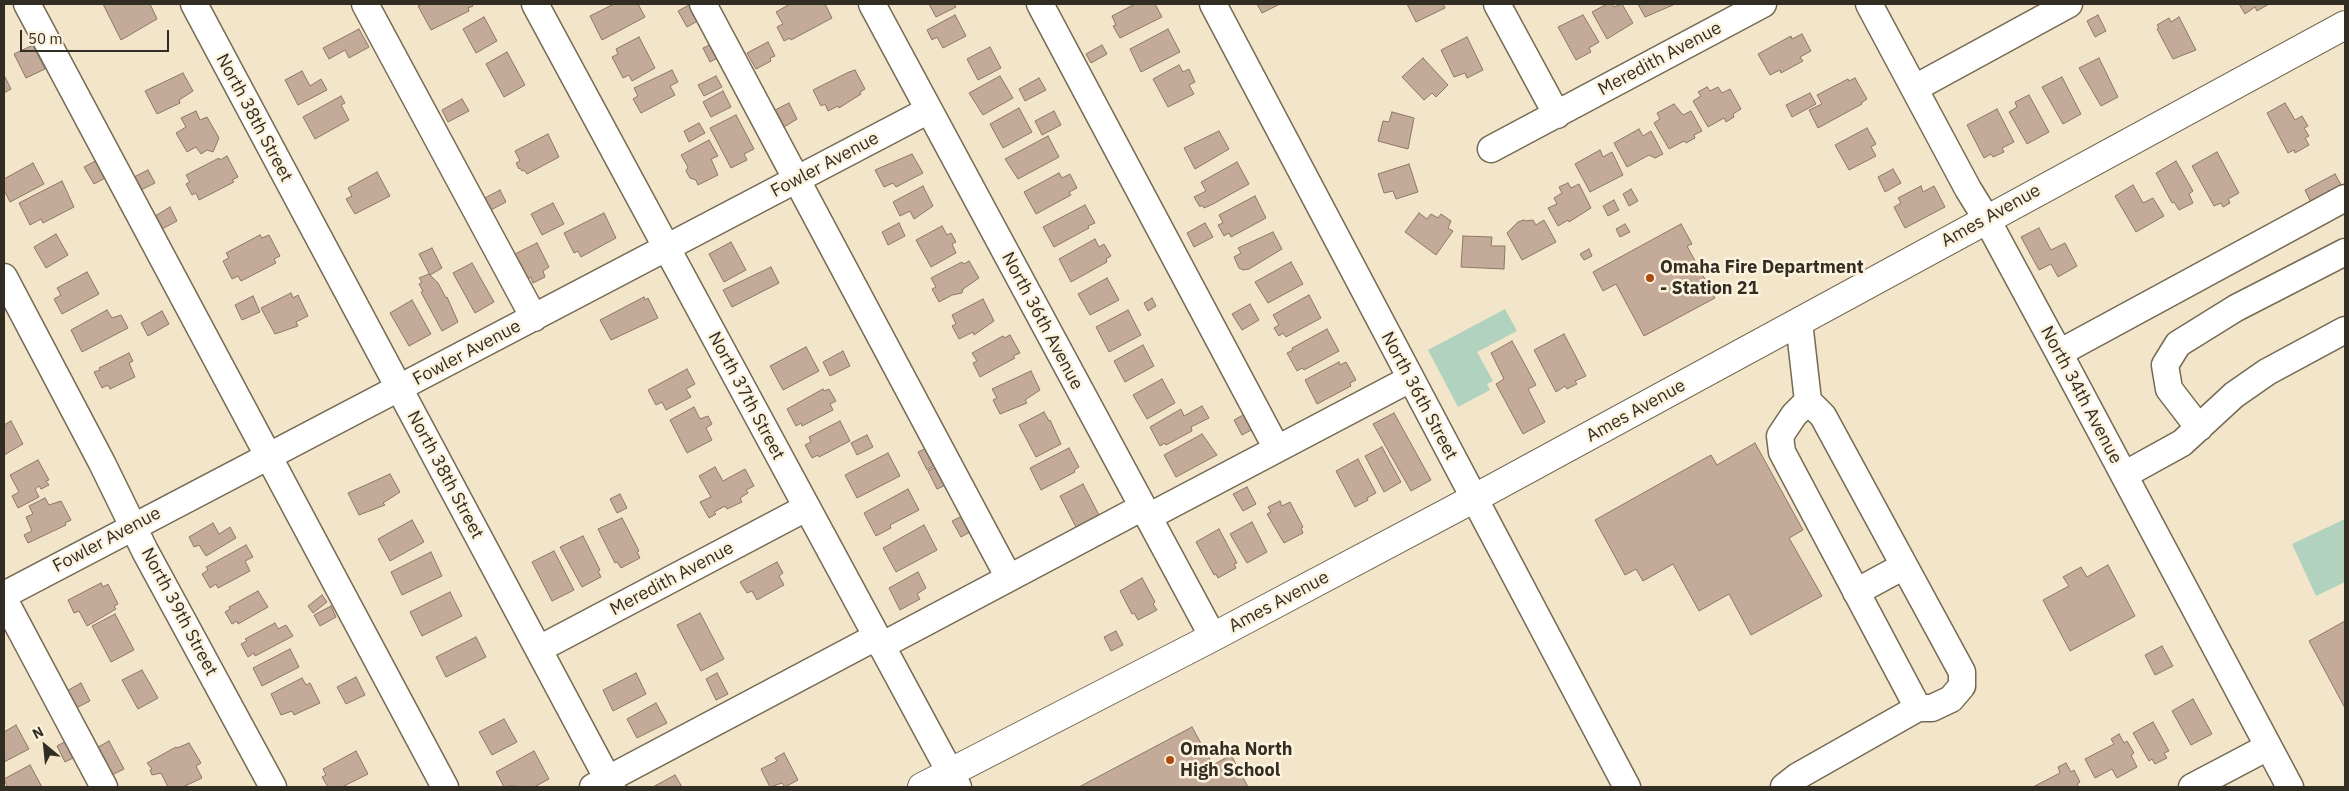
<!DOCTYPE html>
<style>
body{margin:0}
#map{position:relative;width:2349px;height:791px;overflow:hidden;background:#f2e5ca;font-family:"IBM Plex Sans",sans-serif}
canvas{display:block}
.frame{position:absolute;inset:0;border:5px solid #322d23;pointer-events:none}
.north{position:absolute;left:20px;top:721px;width:50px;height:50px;-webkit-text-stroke:4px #fdf2dd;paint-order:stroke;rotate:332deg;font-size:14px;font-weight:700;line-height:20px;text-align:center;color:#322d23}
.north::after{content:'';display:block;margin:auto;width:18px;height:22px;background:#322d23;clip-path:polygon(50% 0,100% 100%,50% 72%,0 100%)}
.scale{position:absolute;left:20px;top:30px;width:149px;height:22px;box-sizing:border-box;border:2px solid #322d23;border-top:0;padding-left:6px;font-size:15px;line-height:18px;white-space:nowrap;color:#322d23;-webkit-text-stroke:4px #fdf2dd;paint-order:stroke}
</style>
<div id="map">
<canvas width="2349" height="791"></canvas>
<div class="frame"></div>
<div class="north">N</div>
<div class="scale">50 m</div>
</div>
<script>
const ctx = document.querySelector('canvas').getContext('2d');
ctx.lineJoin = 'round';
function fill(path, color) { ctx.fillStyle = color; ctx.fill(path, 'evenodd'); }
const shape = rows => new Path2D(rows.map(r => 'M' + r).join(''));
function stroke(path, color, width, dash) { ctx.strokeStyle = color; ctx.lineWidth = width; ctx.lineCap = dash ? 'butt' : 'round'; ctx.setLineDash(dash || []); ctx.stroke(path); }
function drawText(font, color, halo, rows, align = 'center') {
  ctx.font = font + ' "IBM Plex Sans",sans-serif'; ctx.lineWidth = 5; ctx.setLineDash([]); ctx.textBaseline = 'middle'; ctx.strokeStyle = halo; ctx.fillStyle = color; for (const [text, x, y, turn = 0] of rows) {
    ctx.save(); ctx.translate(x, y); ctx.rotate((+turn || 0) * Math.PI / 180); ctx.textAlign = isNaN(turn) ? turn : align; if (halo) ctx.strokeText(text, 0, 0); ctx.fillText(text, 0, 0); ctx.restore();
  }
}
const green = shape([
 [1505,309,1517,331,1477,352,1493,381,1487,384,1490,390,1458,407,1428,350],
 [2345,519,2345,582,2316,596,2292,544]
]);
const building = shape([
 [103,4,150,4,157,19,121,40,103,4],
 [423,4,472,4,473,6,468,8,469,11,431,30,418,6,423,4],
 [614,4,638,4,645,17,602,40,590,16,614,4],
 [691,4,701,19,687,27,678,11,691,4],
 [790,4,825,4,832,18,791,40,790,38,784,41,777,27,783,24,776,12,790,4],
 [929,4,954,4,956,7,936,17,929,4],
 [1135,4,1155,4,1162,17,1120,38,1113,26,1116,25,1112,16,1135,4],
 [1257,4,1280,4,1262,13,1257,4],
 [1407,4,1443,4,1445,8,1416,22,1407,4],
 [1607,4,1612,4,1614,7,1622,4,1633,23,1607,39,1592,12,1607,4],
 [1638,4,1672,4,1673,5,1645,17,1638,4],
 [2239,4,2269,4,2257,11,2255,7,2245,14,2239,4],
 [955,15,966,36,943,48,937,37,932,40,927,30,955,15],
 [1583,15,1599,42,1589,48,1591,52,1576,60,1558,27,1583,15],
 [2098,15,2106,31,2095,37,2087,21,2098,15],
 [484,17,497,41,476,53,463,29,484,17],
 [2179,17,2196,50,2173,59,2157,29,2159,28,2157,25,2169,18,2171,22,2179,17],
 [359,29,369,47,349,58,345,50,329,59,323,48,359,29],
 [1168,29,1180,52,1141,72,1130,49,1168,29],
 [1802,34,1811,51,1800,57,1803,61,1781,73,1780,70,1770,75,1758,54,1791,36,1792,39,1802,34],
 [639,37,655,68,632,81,629,75,623,78,612,57,618,54,616,49,639,37],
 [1467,37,1483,70,1467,78,1465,73,1454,77,1441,50,1467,37],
 [768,42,775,56,770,58,771,61,756,69,747,53,768,42],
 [714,43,721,56,710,62,703,48,714,43],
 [33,45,45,69,26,78,14,54,33,45],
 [1102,45,1107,54,1091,63,1086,54,1102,45],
 [990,47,1001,68,978,80,967,59,990,47],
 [507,52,525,85,504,97,486,64,507,52],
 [1423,58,1448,85,1436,97,1432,93,1424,100,1402,77,1423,58],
 [2099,58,2118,97,2101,106,2079,68,2099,58],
 [1179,65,1183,72,1189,69,1195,82,1189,85,1194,94,1168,107,1153,79,1179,65],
 [672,70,678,82,670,86,675,95,641,113,633,99,638,96,634,88,672,70],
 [855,70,865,89,860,92,861,94,839,108,838,106,828,111,825,104,821,106,813,90,849,72,855,70],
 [302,71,310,86,321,79,327,90,298,105,285,80,302,71],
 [183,73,193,91,179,100,180,103,157,114,145,91,183,73],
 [4,75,11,89,4,93,4,75],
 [716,76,722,87,704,96,698,85,716,76],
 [1000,76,1013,98,983,115,969,93,1000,76],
 [2062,77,2081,114,2063,124,2042,87,2062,77],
 [1039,78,1046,90,1025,101,1019,89,1039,78],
 [1855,78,1867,99,1861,103,1862,104,1818,128,1809,110,1822,104,1817,95,1848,79,1849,81,1855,78],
 [1707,87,1710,91,1718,87,1722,93,1730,89,1741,109,1733,114,1734,117,1726,122,1724,118,1708,127,1693,101,1701,96,1698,92,1707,87],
 [723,91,731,107,711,117,703,102,723,91],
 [1810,93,1816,104,1792,117,1786,105,1810,93],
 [2029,95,2049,132,2027,144,2009,112,2017,107,2015,102,2029,95],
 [341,96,345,103,341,105,349,120,315,139,303,117,341,96],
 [462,99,469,111,448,122,442,110,462,99],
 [789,103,797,119,784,127,775,110,789,103],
 [2285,103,2295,120,2302,116,2308,126,2304,128,2309,136,2305,138,2309,145,2295,153,2294,150,2288,153,2267,113,2285,103],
 [1674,104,1683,115,1691,111,1702,131,1694,135,1695,138,1686,143,1684,141,1669,149,1654,123,1660,119,1657,113,1674,104],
 [1019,108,1032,132,1003,148,990,124,1019,108],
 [1997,109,2014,142,2002,148,2004,152,1993,157,1991,154,1984,158,1967,125,1997,109],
 [196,111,200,120,207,117,219,138,213,152,207,150,201,154,196,147,187,152,176,133,186,127,181,118,196,111],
 [1054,111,1061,125,1042,135,1035,121,1054,111],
 [1392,112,1414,118,1408,149,1378,141,1383,121,1389,122,1392,112],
 [736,115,754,149,744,154,747,160,731,168,710,128,736,115],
 [699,123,705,133,689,142,684,131,699,123],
 [1867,128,1876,144,1871,147,1876,156,1849,170,1835,145,1867,128],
 [1639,129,1643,136,1651,131,1663,154,1655,158,1649,155,1627,167,1614,143,1639,129],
 [1219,131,1229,149,1195,169,1184,148,1219,131],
 [548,134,559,157,527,174,524,170,522,171,520,168,519,169,516,163,520,161,515,151,548,134],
 [1048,136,1059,157,1018,179,1005,159,1048,136],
 [709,140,718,156,711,159,718,175,698,185,696,180,690,178,686,171,688,167,681,155,709,140],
 [1600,150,1603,157,1612,152,1623,175,1590,192,1575,164,1600,150],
 [2217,152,2239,193,2228,199,2230,203,2223,207,2221,203,2214,206,2192,166,2217,152],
 [912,154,923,173,896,187,893,183,884,187,875,170,912,154],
 [227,156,238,177,232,180,234,182,199,200,196,193,192,195,186,184,190,182,186,175,219,158,220,160,227,156],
 [99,159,109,176,94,184,84,167,99,159],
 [2176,161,2193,191,2189,194,2193,203,2179,210,2174,202,2172,203,2156,173,2176,161],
 [1237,162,1249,184,1213,204,1204,208,1202,205,1200,207,1194,197,1206,191,1201,182,1237,162],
 [33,163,44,184,10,202,4,190,4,179,33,163],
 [1409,164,1418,192,1396,199,1393,191,1384,193,1378,174,1409,164],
 [1893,169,1901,183,1885,192,1878,177,1893,169],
 [148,170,155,183,139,191,132,178,148,170],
 [377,172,390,196,355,214,346,199,352,196,348,188,377,172],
 [1059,173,1062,178,1070,174,1077,188,1069,192,1071,195,1036,214,1024,192,1059,173],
 [2335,174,2344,190,2313,207,2305,190,2335,174],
 [62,181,74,207,43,223,41,219,30,225,19,203,62,181],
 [1568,183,1571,188,1579,184,1591,208,1569,222,1568,220,1558,226,1548,208,1557,204,1554,198,1562,193,1559,187,1568,183],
 [2133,185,2143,203,2153,198,2164,216,2136,232,2115,196,2133,185],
 [923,186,933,206,914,219,910,211,900,216,893,202,923,186],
 [1921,186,1923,192,1934,186,1945,207,1905,228,1894,207,1901,203,1898,198,1921,186],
 [1631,189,1638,201,1629,206,1623,194,1631,189],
 [500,190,506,202,489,211,483,199,500,190],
 [1255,196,1266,218,1231,237,1229,233,1224,236,1218,225,1223,223,1219,215,1255,196],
 [1614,200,1619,210,1608,216,1603,206,1614,200],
 [553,203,564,224,542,235,531,214,553,203],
 [1085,205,1095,223,1088,226,1089,228,1054,247,1043,227,1085,205],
 [170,207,177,221,162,229,155,216,170,207],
 [604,213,616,238,581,257,578,251,574,253,564,233,604,213],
 [1419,213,1427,219,1431,214,1438,218,1441,214,1451,221,1448,228,1453,231,1436,255,1405,232,1419,213],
 [1524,220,1525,221,1533,220,1536,225,1544,220,1556,242,1522,260,1507,233,1518,222,1524,220],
 [899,223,905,236,888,245,882,232,899,223],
 [1205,223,1213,237,1194,247,1187,233,1205,223],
 [1625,224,1630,232,1620,237,1616,229,1625,224],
 [1681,224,1692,244,1687,246,1715,298,1644,336,1616,284,1603,291,1593,272,1681,224],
 [942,226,947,235,951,233,956,242,952,244,956,253,931,267,916,240,942,226],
 [2039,228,2051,250,2065,243,2077,266,2058,277,2051,264,2039,270,2021,237,2039,228],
 [1273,232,1282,249,1249,269,1243,270,1239,268,1234,257,1241,253,1238,248,1273,232],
 [56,234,68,255,46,268,34,247,56,234],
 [260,235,262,238,269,235,280,256,274,259,276,263,241,281,238,276,232,279,223,261,229,258,226,253,260,235],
 [1463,236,1492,237,1491,246,1505,246,1504,269,1461,267,1463,236],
 [1095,239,1099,247,1104,244,1111,256,1106,259,1107,262,1071,282,1059,259,1095,239],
 [731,242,746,270,724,282,709,254,731,242],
 [537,243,549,267,543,271,545,277,533,283,531,277,524,281,509,257,537,243],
 [432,248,442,268,430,275,419,254,432,248],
 [1589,249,1592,256,1584,260,1580,254,1589,249],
 [969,261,979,278,963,289,962,293,952,295,939,302,932,289,936,287,931,278,962,262,964,264,969,261],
 [1291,262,1303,284,1268,303,1255,282,1291,262],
 [472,263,494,302,475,313,453,273,472,263],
 [771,267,779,283,732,307,723,290,771,267],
 [87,272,99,294,62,314,54,299,61,295,57,288,87,272],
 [429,274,438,283,446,298,447,297,458,322,442,331,421,292,423,291,419,284,422,282,419,278,429,274],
 [1107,278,1119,300,1090,315,1078,294,1107,278],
 [291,293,293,298,298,295,308,316,296,322,298,326,275,334,261,308,291,293],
 [1309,295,1321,318,1286,337,1283,333,1279,336,1274,328,1279,325,1273,315,1309,295],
 [253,296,260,312,242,320,235,305,253,296],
 [644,297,645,300,648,298,658,318,611,340,600,320,644,297],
 [1152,298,1156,306,1148,311,1144,303,1152,298],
 [983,299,994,321,974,335,973,332,959,339,952,326,956,324,952,315,983,299],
 [412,300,431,334,409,346,390,313,412,300],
 [1250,304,1259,320,1242,330,1232,314,1250,304],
 [107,310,112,318,121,315,128,328,82,352,71,330,107,310],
 [1128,310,1141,335,1109,352,1096,327,1128,310],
 [162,311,169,324,148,336,141,323,162,311],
 [1327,329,1339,351,1304,370,1302,368,1297,371,1287,353,1293,350,1292,348,1327,329],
 [1564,334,1586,376,1575,381,1577,384,1567,389,1565,386,1556,392,1534,350,1564,334],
 [1010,335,1020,353,1013,356,1015,358,980,377,973,363,977,361,972,353,1003,336,1004,338,1010,335],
 [1512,341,1536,385,1528,389,1545,422,1523,434,1496,384,1504,379,1491,353,1512,341],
 [1143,345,1154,366,1125,382,1114,361,1143,345],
 [806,347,819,371,783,390,770,366,806,347],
 [843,351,850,366,830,376,823,362,843,351],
 [129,353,133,361,129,363,135,377,110,389,108,385,102,388,94,372,100,370,99,368,129,353],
 [1339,362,1340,365,1346,362,1356,380,1350,383,1351,386,1317,404,1305,380,1339,362],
 [687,369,695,384,686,389,691,397,666,410,662,402,656,405,648,390,687,369],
 [1031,371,1040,390,1025,400,1027,403,1000,414,993,400,997,398,992,389,1031,371],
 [1162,379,1175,403,1147,419,1133,395,1162,379],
 [823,389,824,391,829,389,836,401,830,404,833,410,802,426,801,423,796,426,787,409,823,389],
 [1202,406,1209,418,1191,427,1192,431,1166,445,1165,443,1160,446,1150,427,1181,409,1184,416,1202,406],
 [694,407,700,419,708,416,712,424,706,428,712,440,687,453,670,420,694,407],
 [1044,412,1049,421,1050,420,1061,444,1036,457,1019,425,1044,412],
 [1394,413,1431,480,1411,491,1373,424,1394,413],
 [1245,414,1253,429,1242,435,1234,420,1245,414],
 [11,421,23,444,4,455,4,425,11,421],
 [840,421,850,441,819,457,818,455,812,458,805,445,811,442,809,437,840,421],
 [1202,434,1217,455,1176,477,1164,455,1202,434],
 [867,435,873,447,857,455,851,443,867,435],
 [1755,443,1803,530,1789,538,1822,596,1751,635,1729,594,1699,611,1673,564,1643,581,1636,569,1625,575,1595,520,1711,455,1717,465,1755,443],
 [929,447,938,464,927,470,918,452,929,447],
 [1382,447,1401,482,1384,492,1365,456,1382,447],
 [1069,448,1079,467,1074,470,1075,472,1041,490,1030,468,1069,448],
 [888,453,900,476,857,498,845,475,888,453],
 [1358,459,1376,493,1367,498,1368,500,1355,507,1336,471,1358,459],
 [38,460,49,480,46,481,49,485,41,489,39,486,35,489,39,497,18,508,12,496,19,492,10,475,38,460],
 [939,466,948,484,937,489,928,471,939,466],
 [715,467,723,481,745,469,754,486,746,490,748,493,740,498,742,502,727,509,725,506,714,512,716,514,709,518,700,502,711,497,699,476,715,467],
 [390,474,400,492,383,503,385,505,359,515,348,493,390,474],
 [1083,484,1100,517,1077,529,1060,496,1083,484],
 [1247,487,1256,504,1243,511,1233,494,1247,487],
 [908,489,919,510,890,525,891,528,876,536,864,513,908,489],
 [620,494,627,508,617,513,610,499,620,494],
 [45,498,49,505,61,501,71,520,65,523,66,525,28,543,24,535,32,531,26,517,33,514,29,506,45,498],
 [1280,501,1282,506,1290,502,1303,527,1301,528,1303,533,1284,543,1267,514,1271,512,1268,507,1280,501],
 [964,515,972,531,961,537,952,521,964,515],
 [622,518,639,551,637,552,640,558,621,568,617,562,615,563,598,529,622,518],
 [412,520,424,542,390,561,378,539,412,520],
 [1252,522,1267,552,1247,563,1230,534,1252,522],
 [213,523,219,534,230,527,236,538,206,556,199,545,194,547,189,537,213,523],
 [924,525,937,550,896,572,883,548,924,525],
 [1219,529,1237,563,1234,564,1236,568,1218,578,1216,574,1214,575,1196,542,1219,529],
 [583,536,600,570,598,571,601,577,582,587,560,547,583,536],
 [246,545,253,557,245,561,250,571,218,588,216,584,210,588,202,574,208,570,206,567,246,545],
 [554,551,574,590,552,601,532,562,554,551],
 [431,552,442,576,402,595,391,572,431,552],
 [777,562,783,573,779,576,784,585,757,600,752,591,747,593,740,582,777,562],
 [2108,565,2135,616,2070,651,2043,600,2069,586,2063,577,2081,567,2087,577,2108,565],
 [918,572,926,588,917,594,920,599,900,610,889,588,918,572],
 [1142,578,1155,602,1153,604,1157,610,1138,620,1134,613,1132,614,1120,591,1142,578],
 [101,583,103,587,108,584,118,604,114,606,116,609,87,626,79,611,74,613,68,600,101,583],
 [258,591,268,607,238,624,237,621,232,624,225,612,230,609,229,607,258,591],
 [450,592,462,616,422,636,410,612,450,592],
 [322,595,327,602,313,613,308,606,322,595],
 [331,606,336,617,320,626,314,615,331,606],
 [700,613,724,659,701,671,677,625,700,613],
 [115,614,134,650,111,662,92,626,115,614],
 [2345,621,2345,708,2309,641,2345,621],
 [275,623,278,629,286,625,293,636,255,656,254,653,248,657,241,644,247,641,245,639,275,623],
 [1116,631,1123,645,1111,651,1104,637,1116,631],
 [476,637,486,657,446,677,436,657,476,637],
 [2162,646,2173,666,2155,675,2145,655,2162,646],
 [290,649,299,667,262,686,253,668,290,649],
 [142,670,158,698,138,709,122,680,142,670],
 [636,673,646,694,613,711,603,690,636,673],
 [717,673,728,694,716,700,706,679,717,673],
 [356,677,365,695,346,704,337,687,356,677],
 [302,678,306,685,310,683,320,703,294,715,292,711,281,715,271,694,302,678],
 [81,683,90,701,74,709,65,692,81,683],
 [2193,699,2212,734,2191,745,2172,711,2193,699],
 [656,703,667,723,637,738,627,719,656,703],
 [504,719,517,742,492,755,479,732,504,719],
 [2153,722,2169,751,2164,753,2167,758,2155,764,2152,759,2149,761,2133,733,2153,722],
 [16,725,29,749,4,762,4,732,16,725],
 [1192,727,1213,765,1231,755,1248,787,1079,787,1192,727],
 [2119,734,2124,743,2127,741,2134,753,2131,755,2137,767,2117,778,2112,769,2095,778,2085,759,2114,744,2111,739,2119,734],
 [68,740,77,756,65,762,57,746,68,740],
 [109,741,124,769,108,777,93,750,109,741],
 [189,743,201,763,196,766,202,778,183,787,168,787,161,773,152,775,150,770,152,769,147,763,176,747,177,748,189,743],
 [356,751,368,774,342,787,328,787,322,777,326,775,323,769,356,751],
 [534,751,549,779,534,787,509,786,504,787,496,772,534,751],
 [784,753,798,780,785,787,782,783,770,787,761,769,777,761,775,758,784,753],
 [2066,763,2071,772,2074,770,2080,782,2077,784,2079,787,2033,787,2060,773,2058,767,2066,763],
 [30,765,42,787,4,787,7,786,4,779,30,765],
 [675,775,682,787,653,787,675,775]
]);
const minor = shape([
 [27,4,445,787],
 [194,4,612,787],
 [365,4,534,318],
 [535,4,958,787],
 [703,4,1009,578],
 [872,4,1213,637],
 [1040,4,1277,449],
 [1213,4,1627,787],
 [1497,4,1557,115],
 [1869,4,1968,189,1986,218,2059,353,2290,787],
 [1915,88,2069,4],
 [1491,149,1763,4],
 [4,277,102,463,145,551,273,787],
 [2059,353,2345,198],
 [1808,401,1823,416,1962,672,1962,686,1951,699,1932,708,1918,708],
 [2199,428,2169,389,2165,365,2178,344,2236,308,2345,252],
 [2124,475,2182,443,2234,395,2267,372,2345,330],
 [1148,517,1410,379],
 [1856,592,1904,566],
 [4,595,929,110],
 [4,599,104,787],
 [881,646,1143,507],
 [539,649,806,508],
 [593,787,876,637],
 [1784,787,1798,776,1918,708,1782,452,1780,436,1794,415,1808,401,1799,322],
 [2192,787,2268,747]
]);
const major = shape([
 [922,787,1213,637,1473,499,2345,25]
]);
const markers = [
 [1650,278,5,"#ac4a0e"],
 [1170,760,5,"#ac4a0e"]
];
const streetNames = [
 ["Meredith Avenue",1660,59,-28],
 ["North 38th Street",254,118,62],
 ["Fowler Avenue",825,165,-28],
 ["Ames Avenue",1991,216,-29],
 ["North 36th Avenue",1042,321,62],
 ["Fowler Avenue",467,353,-28],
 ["North 34th Avenue",2081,395,62],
 ["North 37th Street",746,396,62],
 ["North 36th Street",1419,396,62],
 ["Ames Avenue",1636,411,-29],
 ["North 38th Street",445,475,62],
 ["Fowler Avenue",107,540,-28],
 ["Meredith Avenue",672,579,-28],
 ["Ames Avenue",1279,602,-28],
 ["North 39th Street",179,612,62]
];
const poiNames = [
 ["Omaha Fire Department",1660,268],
 ["- Station 21",1660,289],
 ["Omaha North",1180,750],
 ["High School",1180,771]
];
fill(green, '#b0d2be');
fill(building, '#c3aa99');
stroke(building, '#8e7666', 1);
stroke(minor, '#756a52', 29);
stroke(major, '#756a52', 30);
stroke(minor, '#fff', 26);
stroke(major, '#fff', 28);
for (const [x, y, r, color] of markers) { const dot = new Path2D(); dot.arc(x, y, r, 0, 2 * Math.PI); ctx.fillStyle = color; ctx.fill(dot); stroke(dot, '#fdf2dd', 2); }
drawText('18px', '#322d23', '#fdf2dd', streetNames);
drawText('bold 18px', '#322d23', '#fdf2dd', poiNames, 'left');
</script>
